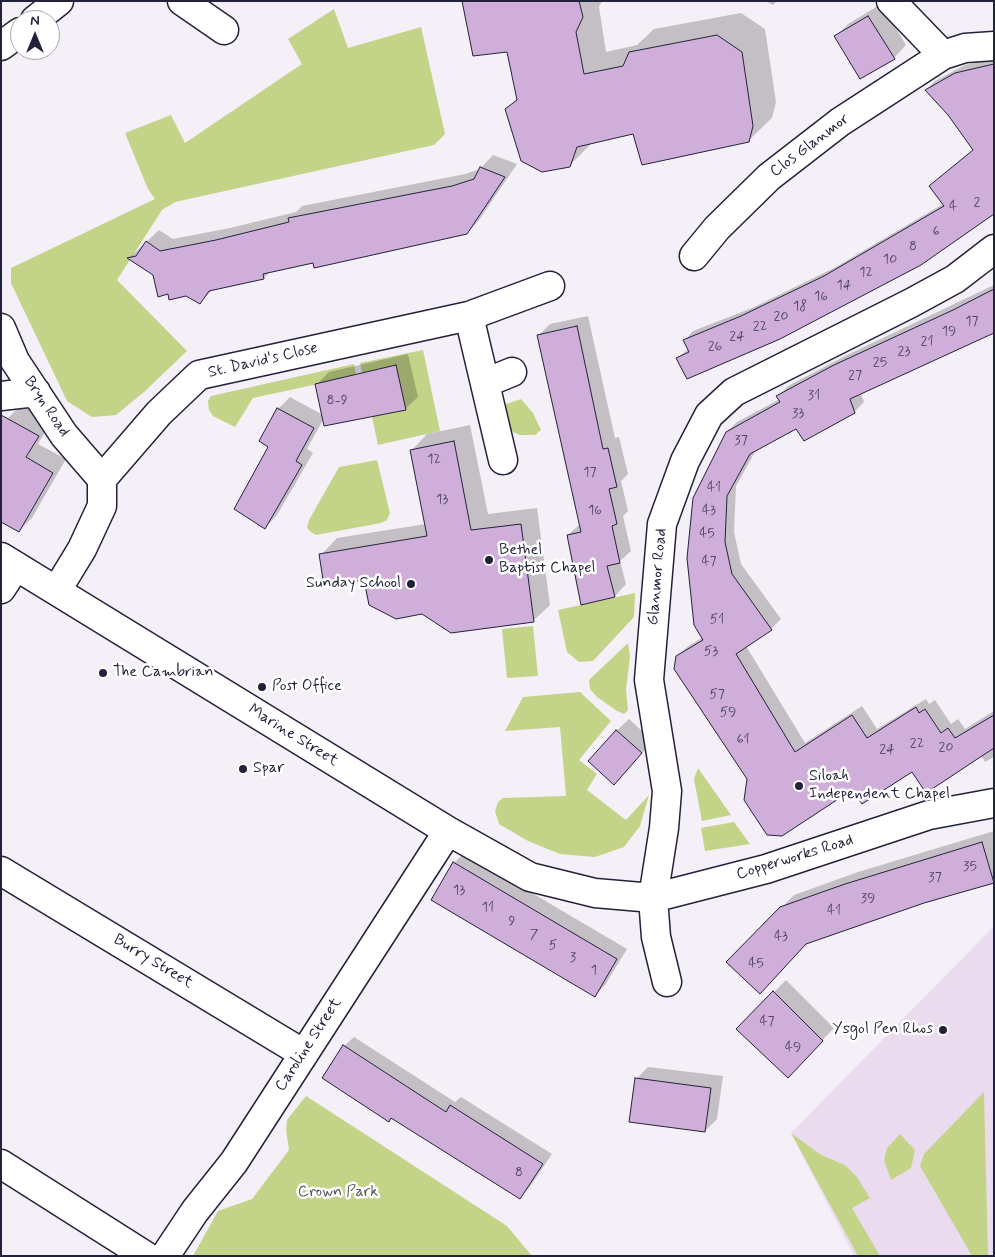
<!DOCTYPE html>
<style>
body{margin:0}
#map{position:relative;width:995px;height:1257px;overflow:hidden;background:#f5eff7;font-family:Mynerve,sans-serif}
canvas{display:block}
.frame{position:absolute;inset:0;border:2px solid #22223b;pointer-events:none}
.north{position:absolute;left:10px;top:10px;width:50px;height:50px;box-sizing:border-box;background:#fff;border:1px solid #a7a7b1;border-radius:50%;rotate:0deg;font-size:14px;font-weight:700;line-height:20px;text-align:center;color:#22223b}
.north::after{content:'';display:block;margin:auto;width:18px;height:22px;background:#22223b;clip-path:polygon(50% 0,100% 100%,50% 72%,0 100%)}
</style>
<div id="map">
<canvas width="995" height="1257"></canvas>
<div class="frame"></div>
<div class="north">N</div>
</div>
<script>
const ctx = document.querySelector('canvas').getContext('2d');
ctx.lineJoin = 'round';
function fill(path, color) { ctx.fillStyle = color; ctx.fill(path, 'evenodd'); }
const shape = rows => new Path2D(rows.map(r => 'M' + r).join(''));
function stroke(path, color, width, dash) { ctx.strokeStyle = color; ctx.lineWidth = width; ctx.lineCap = dash ? 'butt' : 'round'; ctx.setLineDash(dash || []); ctx.stroke(path); }
function drawText(font, color, halo, rows, align = 'center') {
  ctx.font = font + ' Mynerve,sans-serif'; ctx.lineWidth = 5; ctx.setLineDash([]); ctx.textBaseline = 'middle'; ctx.strokeStyle = halo; ctx.fillStyle = color; for (const [text, x, y, turn = 0] of rows) {
    ctx.save(); ctx.translate(x, y); ctx.rotate((+turn || 0) * Math.PI / 180); ctx.textAlign = isNaN(turn) ? turn : align; if (halo) ctx.strokeText(text, 0, 0); ctx.fillText(text, 0, 0); ctx.restore();
  }
}
const built = shape([
 [994,926,994,1256,854,1256,791,1133]
]);
const green = shape([
 [334,9,348,48,421,27,445,134,434,145,175,202,162,210,117,280,187,351,144,392,116,415,92,417,67,401,11,283,11,268,155,199,148,189,125,133,171,115,185,143,302,64,288,39],
 [423,350,440,431,378,445,372,417,406,410,396,366,362,373,360,363],
 [354,364,356,374,350,377,253,398,235,427,213,416,209,410,208,401,211,396],
 [521,399,533,413,541,430,535,435,520,435,506,429,503,405],
 [377,460,390,513,387,520,381,523,316,535,311,532,307,528,309,520,339,467],
 [635,593,634,617,593,661,579,662,567,652,558,610],
 [533,626,538,676,507,678,502,629],
 [628,643,630,656,626,690,628,710,624,714,617,711,597,697,590,689,589,680],
 [580,692,611,721,579,760,597,774,587,790,626,820,649,795,640,826,624,847,595,857,560,854,528,841,499,824,495,811,498,802,503,798,566,796,560,727,505,731,523,697],
 [698,768,731,815,702,821,694,779],
 [734,822,750,844,705,851,701,828],
 [984,1092,988,1256,972,1256,920,1166,924,1154],
 [306,1096,507,1226,532,1256,193,1256,218,1211,252,1199,289,1150,286,1130,287,1120],
 [791,1133,821,1155,845,1165,857,1177,870,1198,852,1208,880,1256,858,1256],
 [900,1134,915,1150,911,1168,891,1180,884,1160,887,1148]
]);
const shadow = shape([
 [463,1,602,1,599,7,606,52,637,45,654,29,741,13,765,29,776,102,772,118,748,141,634,132,593,142,569,166,507,110,518,98,508,50],
 [765,1,777,1,773,5],
 [881,4,906,45,894,58,836,36,848,24],
 [994,58,994,212,678,358,689,348,685,340,693,331,752,308,834,268,943,204,930,186,973,150,949,114,926,90,935,81,965,65],
 [493,155,517,164,479,220,467,233,270,272,264,278,213,289,200,303,186,294,169,293,154,274,129,258,159,230,173,239,230,228,296,212,302,206,465,174,480,169],
 [994,285,994,331,860,392,864,402,854,412,797,427,756,450,736,486,734,532,741,564,781,619,771,629,746,646,805,743,862,706,877,729,926,699,929,704,935,700,951,724,958,719,965,729,994,711,994,757,985,762,981,755,913,771,853,788,749,779,677,657,687,647,703,637,727,432,737,422,780,399,778,396,788,386,845,356],
 [588,316,615,438,619,437,628,474,621,481,628,511,623,516,631,551,620,561,626,584,615,596,568,535,580,524,539,335,550,324],
 [408,354,418,397,405,409,324,418,307,449,313,453,277,515,265,528,270,446,278,409,290,397,323,415,317,384,329,372],
 [21,405,51,422,38,444,66,459,32,518,19,531,7,419],
 [470,425,488,514,537,508,550,605,533,621,365,578,321,555,337,538,426,524,411,451,427,434],
 [629,719,653,741,626,771,616,731],
 [994,831,994,882,924,902,807,942,728,962,794,895,858,872],
 [464,853,627,949,605,985,595,995,454,863],
 [786,980,834,1028,788,1076,738,1028],
 [354,1037,455,1102,461,1097,552,1154,529,1188,520,1198,344,1046],
 [648,1067,723,1076,717,1119,705,1131,636,1079]
]);
const building = shape([
 [462,1,579,1,583,17,576,32,584,74,623,66,629,52,717,35,742,52,753,126,749,142,642,165,633,134,577,147,570,167,542,172,521,161,505,109,517,100,507,52,473,56,462,1],
 [868,16,895,59,860,79,834,36,868,16],
 [994,64,994,214,921,265,780,339,687,379,676,358,689,352,683,340,741,316,824,276,944,206,929,186,973,150,948,115,925,90,955,73,994,64],
 [480,167,505,177,467,234,314,268,313,263,263,274,264,279,209,291,200,304,186,296,169,300,168,294,158,297,153,275,127,258,136,256,146,241,160,251,216,240,289,222,288,218,452,186,474,179,480,167],
 [994,289,994,333,850,399,855,413,804,441,796,429,750,454,727,496,725,542,732,574,772,630,736,654,795,752,852,715,867,738,916,707,919,713,925,709,941,733,948,728,955,738,994,715,994,748,926,793,912,772,862,804,852,790,782,836,767,835,744,800,747,779,674,669,676,656,703,640,694,625,687,558,693,498,726,432,780,402,776,396,834,365,953,310,994,289],
 [577,326,603,449,608,448,617,487,609,489,617,524,612,526,620,563,607,566,615,597,581,605,567,535,581,532,537,335,577,326],
 [396,365,406,410,324,426,315,384,396,365],
 [277,408,314,428,296,461,302,465,265,529,234,509,268,447,259,441,277,408],
 [1,415,39,436,26,457,53,473,19,532,1,522,1,415],
 [454,441,471,530,521,524,534,622,451,633,422,614,396,619,369,605,364,580,324,586,319,554,427,536,410,450,454,441],
 [616,730,642,753,614,785,588,761,616,730],
 [982,842,994,883,924,903,806,944,760,994,726,962,780,907,845,884,982,842],
 [453,862,617,959,595,997,431,900,453,862],
 [773,991,823,1041,788,1078,736,1029,773,991],
 [343,1045,446,1112,450,1105,543,1164,520,1199,391,1118,389,1122,322,1078,343,1045],
 [635,1078,711,1088,705,1132,629,1122,635,1078]
]);
const street = shape([
 [182,1,224,30],
 [891,1,943,55],
 [35,20,59,1],
 [1,46,20,32],
 [694,256,717,228,769,177,840,122,943,55,965,48,994,46],
 [469,316,503,460],
 [1,328,15,361,64,435,102,479],
 [485,383,512,372],
 [1,396,36,392],
 [1,557,448,831,530,877,595,893,653,898,766,869,929,815,994,803],
 [1,589,16,566],
 [57,590,82,549,102,506,102,479,159,413,199,375,469,316,550,286],
 [1,871,304,1054],
 [667,982,656,937,653,898,664,828,667,791,649,680,662,524,685,461,709,415,734,392,911,303,955,279,994,249],
 [1,1164,146,1256],
 [165,1256,195,1211,234,1162,448,831]
]);
const markers = [
 [489,560,5,"#22223b"],
 [411,584,5,"#22223b"],
 [103,673,5,"#22223b"],
 [262,687,5,"#22223b"],
 [243,769,5,"#22223b"],
 [799,786,5,"#22223b"],
 [943,1030,5,"#22223b"]
];
const numberNames = [
 ["2",977,203],
 ["4",953,207],
 ["6",936,232],
 ["8",913,247],
 ["10",890,260],
 ["12",866,273],
 ["14",844,286],
 ["16",821,297],
 ["18",800,307],
 ["20",781,317],
 ["17",972,322],
 ["22",760,327],
 ["19",949,332],
 ["24",737,337],
 ["21",927,342],
 ["26",715,347],
 ["23",904,352],
 ["25",880,363],
 ["27",855,376],
 ["31",814,396],
 ["8-9",337,401],
 ["33",798,414],
 ["37",741,441],
 ["12",434,460],
 ["17",590,473],
 ["41",714,488],
 ["13",442,500],
 ["16",595,511],
 ["43",709,511],
 ["45",707,534],
 ["47",709,562],
 ["51",717,620],
 ["53",711,652],
 ["57",717,695],
 ["59",728,713],
 ["61",743,740],
 ["22",917,744],
 ["20",946,748],
 ["24",887,750],
 ["35",970,867],
 ["37",935,878],
 ["13",459,891],
 ["39",868,899],
 ["11",488,908],
 ["41",834,911],
 ["9",512,922],
 ["7",534,935],
 ["43",781,937],
 ["5",553,946],
 ["3",573,958],
 ["45",756,964],
 ["1",594,971],
 ["47",767,1022],
 ["49",793,1048],
 ["8",519,1173]
];
const streetNames = [
 ["Clos Glanmor",810,146,-37],
 ["St. David's Close",263,361,-13],
 ["Bryn Road",46,407,56],
 ["Glanmor Road",658,577,-85],
 ["Marine Street",293,736,32],
 ["Copperworks Road",795,858,-17],
 ["Burry Street",153,962,31],
 ["Caroline Street",309,1045,-57]
];
const poiNames = [
 ["Bethel",499,551],
 ["Baptist Chapel",499,569],
 ["Sunday School",401,584,"right"],
 ["The Cambrian",113,673],
 ["Post Office",272,687],
 ["Spar",253,769],
 ["Siloah",809,777],
 ["Independent Chapel",809,795],
 ["Ysgol Pen Rhos",933,1030,"right"]
];
const parkNames = [
 ["Crown Park",338,1193]
];
fill(built, '#eadcee');
fill(green, '#c3d488');
fill(shadow, '#0003');
fill(building, '#cfaed9');
stroke(building, '#22223b', 1);
stroke(street, '#22223b', 31);
stroke(street, '#fff', 28);
for (const [x, y, r, color] of markers) { const dot = new Path2D(); dot.arc(x, y, r, 0, 2 * Math.PI); ctx.fillStyle = color; ctx.fill(dot); stroke(dot, '#fff', 2); }
drawText('14px', '#4d4562', null, numberNames);
drawText('16px', '#22223b', '#fff', streetNames);
drawText('16px', '#22223b', '#fff', poiNames, 'left');
drawText('16px', '#525752', '#fff', parkNames);
</script>
